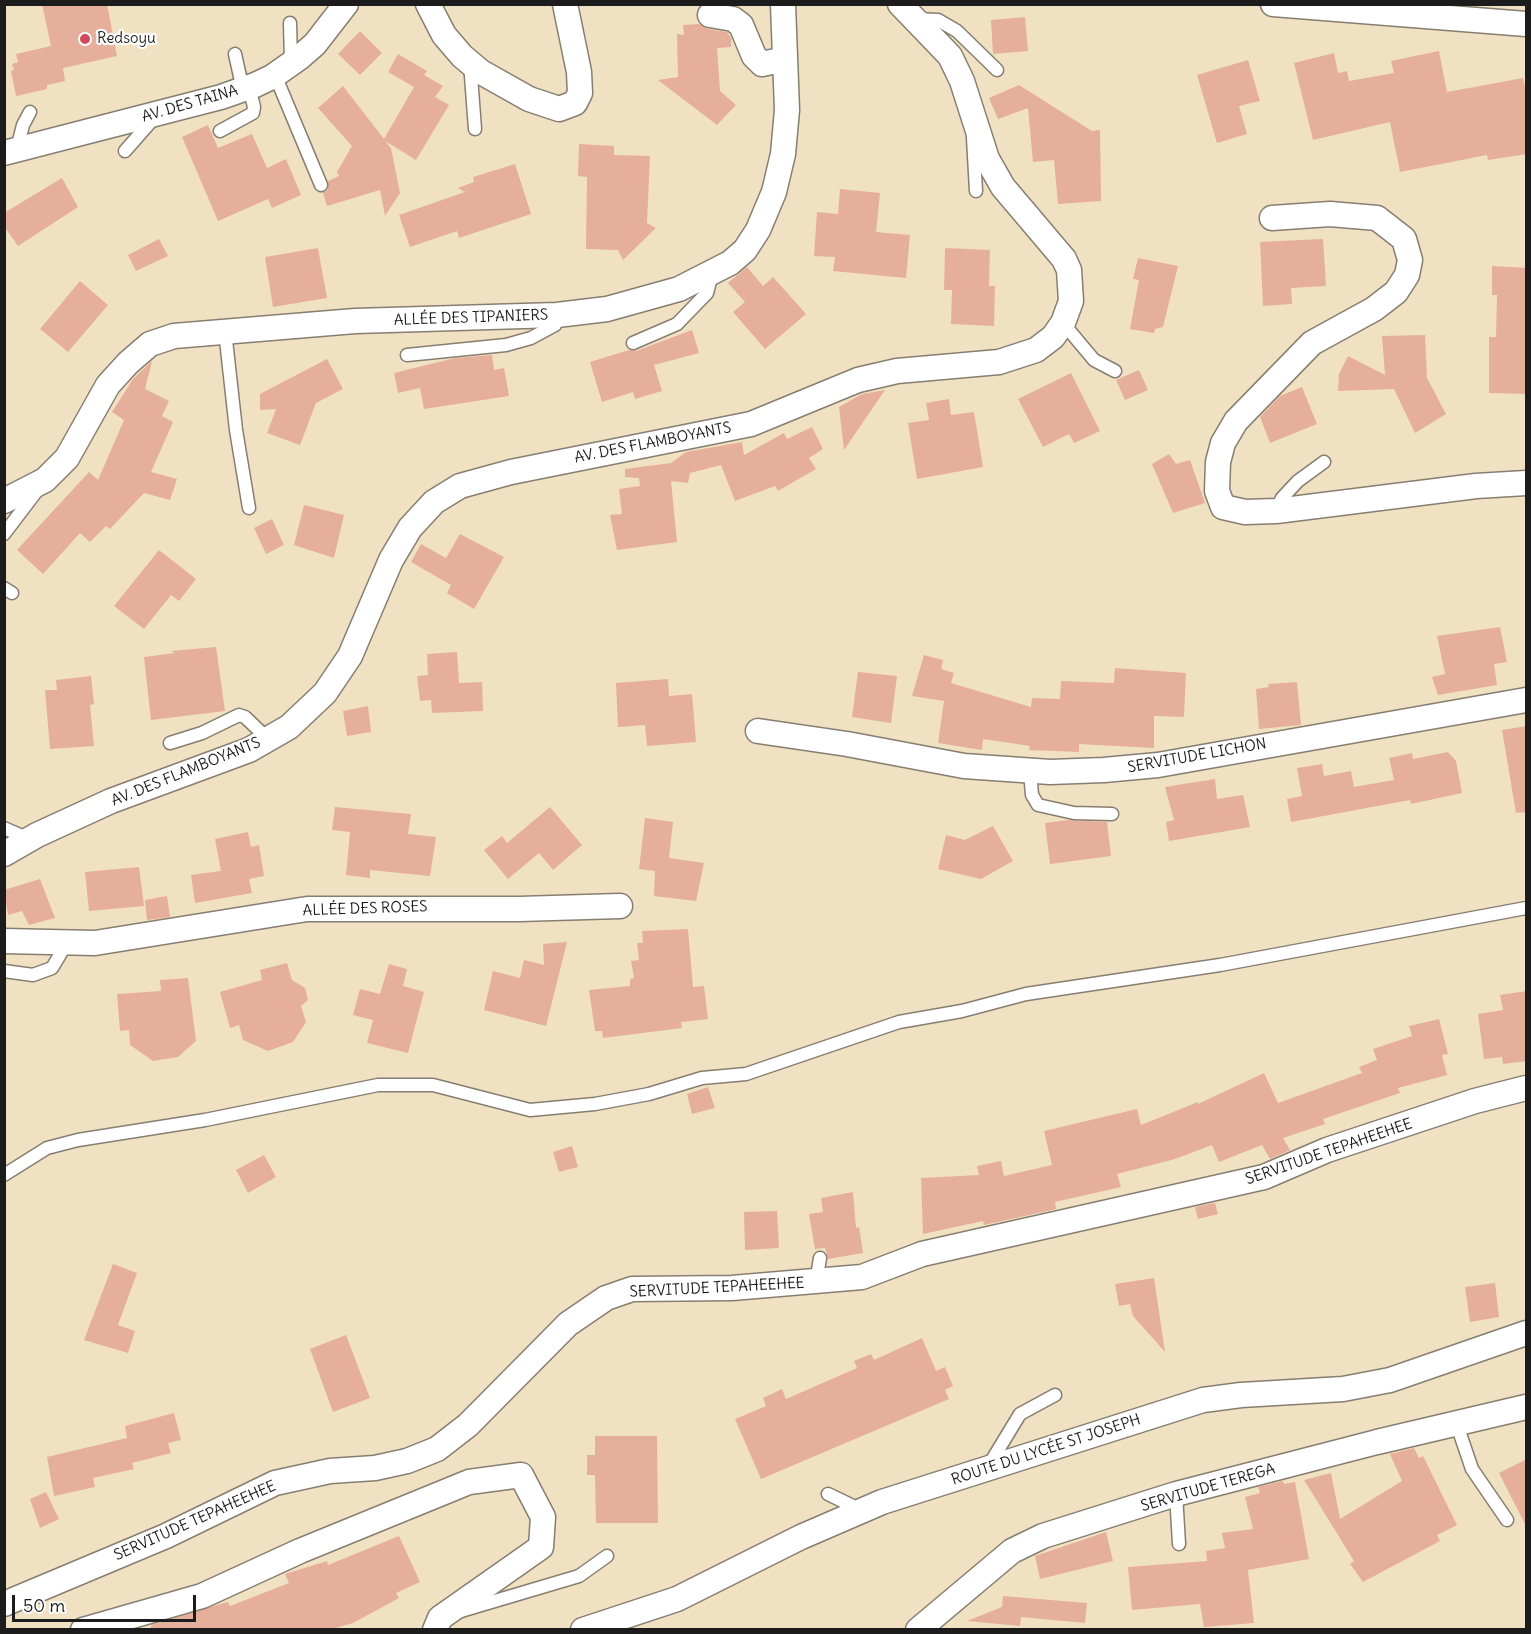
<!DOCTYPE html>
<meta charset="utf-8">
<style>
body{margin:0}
#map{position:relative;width:1531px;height:1634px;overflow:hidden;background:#f1e1c3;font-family:Delius,sans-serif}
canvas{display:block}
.frame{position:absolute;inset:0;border:6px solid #1c1c1c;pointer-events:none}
.scale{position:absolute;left:12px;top:1595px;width:184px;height:27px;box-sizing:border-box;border:3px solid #1c1c1c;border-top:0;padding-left:8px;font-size:18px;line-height:21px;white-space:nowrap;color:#1c1c1c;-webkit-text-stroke:4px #fff;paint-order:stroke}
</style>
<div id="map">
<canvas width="1531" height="1634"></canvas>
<div class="frame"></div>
<div class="scale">50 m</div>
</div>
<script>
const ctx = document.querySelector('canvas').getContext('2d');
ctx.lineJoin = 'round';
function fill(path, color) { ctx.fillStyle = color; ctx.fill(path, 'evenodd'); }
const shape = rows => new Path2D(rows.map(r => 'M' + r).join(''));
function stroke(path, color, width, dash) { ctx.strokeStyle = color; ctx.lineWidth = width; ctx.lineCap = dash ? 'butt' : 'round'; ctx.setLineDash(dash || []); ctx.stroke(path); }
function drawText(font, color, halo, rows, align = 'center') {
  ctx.font = font + ' Delius,sans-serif'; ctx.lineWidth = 4.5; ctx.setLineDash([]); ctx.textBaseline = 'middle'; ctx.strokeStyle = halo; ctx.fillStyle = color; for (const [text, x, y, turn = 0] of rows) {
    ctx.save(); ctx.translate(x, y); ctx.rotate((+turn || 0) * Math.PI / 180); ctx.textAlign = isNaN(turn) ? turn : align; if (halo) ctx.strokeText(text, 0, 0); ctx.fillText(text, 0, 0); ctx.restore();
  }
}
const building = shape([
 [42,4,107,4,117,56,63,68,65,81,47,85,47,89,16,96,11,71,14,70,12,64,18,62,16,54,51,46],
 [1025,17,1028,51,993,54,991,20],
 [699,24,708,29,727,32,731,38,731,47,717,48,720,91,736,105,717,125,658,80,678,77,677,34,684,35,683,25],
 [360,31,382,53,360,75,338,54],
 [1439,51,1447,92,1523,78,1527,97,1527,154,1488,160,1487,155,1400,172,1390,122,1313,140,1294,63,1334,53,1338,73,1347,71,1349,81,1394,73,1391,61],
 [398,54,427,71,424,75,443,86,435,97,449,105,416,160,385,141,391,148,400,193,385,216,380,190,327,206,323,193,328,189,328,181,339,176,337,172,352,146,318,108,343,86,384,139,414,87,388,72],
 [1248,60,1260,101,1239,106,1247,134,1217,143,1197,75],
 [1019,85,1092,131,1100,130,1101,201,1058,204,1054,160,1033,162,1028,108,998,119,989,98],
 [208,125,218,148,252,134,267,168,286,159,301,195,272,208,268,199,218,221,182,137],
 [579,144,614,146,614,155,650,156,647,223,656,228,623,260,618,250,586,249,587,177,578,176],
 [515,164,531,214,459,238,457,231,410,247,399,215,465,192,458,188,474,182,473,177],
 [62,178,78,207,18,246,4,226,4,213],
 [840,189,880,193,876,232,910,235,906,278,833,271,835,257,814,256,817,212,838,214],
 [159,239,168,256,136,271,128,255],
 [1323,239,1326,286,1291,288,1292,304,1263,306,1260,242],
 [318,248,327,298,273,307,265,257],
 [945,248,990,250,989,286,995,286,994,326,951,324,952,290,944,290],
 [1138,258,1178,266,1163,327,1155,329,1154,333,1130,329,1139,280,1133,279],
 [1492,266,1527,268,1527,394,1489,393,1489,337,1496,337,1497,295,1492,295],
 [747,267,763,286,773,277,806,314,765,349,733,312,745,302,728,283],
 [80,281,108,305,68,352,40,329],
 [692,330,699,353,654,365,662,391,635,399,633,392,602,402,590,362,629,350,636,351],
 [1425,335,1427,378,1446,414,1415,433,1394,389,1338,391,1339,374,1348,356,1385,375,1382,336],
 [492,355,494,370,504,368,509,396,424,409,420,388,398,393,394,373,455,358],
 [327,359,343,389,316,403,300,445,267,433,276,409,260,410,260,394],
 [152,361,145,389,169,401,162,416,173,422,151,472,177,479,170,500,144,493,110,529,106,526,90,542,80,533,43,574,17,550,89,472,98,480,124,420,112,412,133,379],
 [1139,370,1148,390,1125,400,1116,380],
 [1071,373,1100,431,1074,443,1069,434,1043,447,1018,399],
 [1302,387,1317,424,1270,443,1260,417,1280,396],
 [885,390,844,450,839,407,862,394],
 [949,399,951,415,974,412,983,467,917,479,908,423,929,420,926,403],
 [812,427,823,449,809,458,816,469,778,491,775,486,735,501,721,465,690,473,688,483,671,481,677,542,617,550,610,515,622,514,619,489,640,486,639,478,625,477,625,469,671,463,686,452,742,442,744,455,784,433,787,439],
 [1169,454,1176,464,1190,460,1205,503,1173,513,1152,464],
 [304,505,344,515,334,558,294,545],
 [272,519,284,545,266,554,254,528],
 [460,534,504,557,474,609,447,593,451,585,411,562,421,544,446,558],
 [159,550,196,579,179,601,171,595,144,629,114,606],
 [1500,627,1507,662,1494,664,1497,685,1438,695,1432,677,1445,674,1437,636],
 [216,647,225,711,151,720,144,657,175,653,171,651],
 [457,652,459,683,482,682,483,711,432,713,431,700,420,701,417,676,428,675,427,654],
 [924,655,943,660,941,669,954,673,951,683,1031,707,1032,698,1060,699,1061,681,1114,683,1115,668,1186,673,1184,717,1154,716,1154,748,1079,744,1079,752,1029,750,1030,746,983,739,982,750,938,743,944,701,912,696],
 [858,672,897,676,891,723,852,717],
 [91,676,94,704,90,705,94,746,50,749,45,690,57,690,56,680],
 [668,679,669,696,692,694,696,742,647,746,645,725,618,727,616,683],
 [1297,682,1301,725,1259,729,1256,689,1269,687,1268,684],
 [368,706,371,732,347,736,343,711],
 [1527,726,1527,812,1516,813,1502,730],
 [1448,752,1456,761,1462,793,1411,804,1410,800,1291,822,1287,799,1302,796,1297,768,1322,764,1324,776,1351,771,1354,787,1394,780,1389,758,1412,753,1413,759],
 [1215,779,1217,799,1243,795,1250,827,1169,841,1166,822,1174,820,1165,787],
 [335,807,411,814,408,834,436,837,430,876,370,870,370,878,346,875,350,832,332,830],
 [550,807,582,845,553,870,539,853,508,879,484,850,502,836,507,843],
 [645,818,673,822,669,858,704,863,696,901,654,896,655,871,639,869],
 [1068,820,1107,822,1111,856,1050,864,1045,823],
 [993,826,1013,861,981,879,938,869,946,835,965,840],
 [248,832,251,847,259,845,264,876,249,879,252,893,195,903,191,875,221,871,215,839],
 [139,867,144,906,89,911,85,872],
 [40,879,55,918,29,925,22,911,8,915,4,890],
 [167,896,170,917,147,920,145,900],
 [688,929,693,987,704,986,708,1019,681,1022,682,1028,603,1038,602,1031,595,1031,589,990,630,986,630,979,634,978,631,961,639,960,637,943,643,943,642,931],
 [567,942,546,1026,484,1010,493,971,520,978,524,960,544,965,543,944],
 [287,963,292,980,305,988,308,1000,301,1006,306,1022,293,1042,268,1051,243,1040,239,1025,230,1028,220,992,262,980,260,970],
 [389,964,407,969,403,986,424,992,408,1053,367,1043,373,1020,353,1015,360,989,380,994],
 [188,978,196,1041,178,1057,153,1061,130,1045,129,1030,120,1031,117,994,161,991,160,980],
 [1527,991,1527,1061,1503,1064,1502,1057,1484,1059,1478,1014,1503,1010,1500,995],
 [1439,1019,1448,1054,1442,1055,1447,1075,1398,1088,1400,1093,1323,1119,1325,1124,1283,1138,1290,1150,1270,1159,1262,1145,1219,1162,1212,1145,1175,1159,1117,1174,1121,1187,1055,1202,1056,1209,984,1225,983,1221,923,1234,921,1178,979,1175,977,1166,1001,1161,1004,1176,1052,1165,1044,1131,1137,1109,1141,1125,1198,1102,1198,1104,1264,1073,1278,1103,1362,1073,1359,1067,1377,1060,1373,1049,1412,1036,1409,1026],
 [708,1087,715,1108,692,1114,687,1094],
 [572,1146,578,1167,559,1172,553,1152],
 [264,1155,276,1177,248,1193,236,1170],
 [853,1192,856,1228,859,1227,863,1253,828,1259,825,1248,815,1249,809,1214,823,1212,821,1198],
 [1215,1203,1218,1214,1198,1219,1195,1207],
 [777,1211,779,1248,745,1250,744,1212],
 [113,1264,137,1273,118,1325,135,1331,128,1353,84,1340],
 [1154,1278,1165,1352,1133,1316,1130,1304,1119,1306,1115,1284],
 [1495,1283,1499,1317,1470,1322,1465,1287],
 [346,1335,370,1398,333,1412,310,1349],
 [922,1338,936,1371,945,1367,953,1386,945,1390,949,1399,761,1479,735,1419,766,1406,763,1398,782,1389,786,1399,857,1368,854,1361,871,1354,874,1360],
 [174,1413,181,1440,168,1443,171,1453,132,1463,134,1469,93,1478,95,1487,54,1496,47,1457,127,1438,125,1426],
 [595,1436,657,1436,658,1523,596,1523,595,1475,587,1475,587,1455,595,1455],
 [1414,1448,1419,1458,1423,1456,1457,1525,1437,1535,1440,1541,1363,1582,1350,1564,1354,1561,1304,1480,1331,1473,1340,1519,1402,1481,1390,1454],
 [1527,1459,1527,1528,1499,1473],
 [1283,1481,1284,1484,1295,1482,1309,1559,1248,1570,1254,1623,1204,1627,1200,1604,1132,1610,1128,1567,1207,1561,1206,1551,1225,1548,1222,1533,1253,1529,1245,1497,1260,1493,1258,1487],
 [46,1492,59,1519,40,1528,30,1499],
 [1106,1532,1113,1561,1040,1579,1035,1556],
 [399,1536,420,1582,396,1593,399,1598,353,1623,332,1629,151,1629,151,1625,217,1605,228,1602,230,1606,289,1583,285,1574,327,1561,328,1565],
 [1003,1596,1087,1603,1085,1623,1021,1617,1020,1626,967,1621,1002,1607]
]);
const lane = shape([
 [915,19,938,20,957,31,997,70],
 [290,23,291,63],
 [235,54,243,90],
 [470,63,475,129],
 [275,75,321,185],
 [220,131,253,113,254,107,249,87],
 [973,138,976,191],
 [20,148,19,141,23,125,30,112],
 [125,151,154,118],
 [1063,323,1094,360,1115,371],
 [225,331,236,430,249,508],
 [633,343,677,324,707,293,712,274],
 [407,355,506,345,531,338,555,325,557,315],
 [1276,511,1282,498,1298,481,1324,462],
 [4,534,39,488],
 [4,588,12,593],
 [170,743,202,733,239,715,245,717,268,739],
 [1030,771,1032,795,1038,805,1074,813,1112,814],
 [4,828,29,839],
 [4,971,33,975,52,968,67,943],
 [4,1175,47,1148,78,1140,205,1120,378,1085,433,1085,530,1110,595,1104,649,1094,702,1078,746,1074,899,1022,962,1011,1026,994,1220,965,1526,908],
 [816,1282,820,1258],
 [1456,1422,1472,1469,1507,1520],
 [989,1465,1020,1414,1055,1395],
 [828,1494,861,1510],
 [1176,1494,1179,1544],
 [461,1611,579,1576,607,1556]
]);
const street = shape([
 [428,4,444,35,462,56,481,72,529,99,559,109,575,103,580,93,579,72,565,4],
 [1273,4,1526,24],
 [710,15,733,19,741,25,754,56,762,64,785,59],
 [4,153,221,97,255,85,272,77,299,58,315,44,346,4],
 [1272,218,1330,214,1377,218,1404,239,1410,260,1407,275,1396,292,1374,309,1312,343,1236,421,1223,443,1218,462,1217,491,1223,507,1245,512,1276,511,1476,486,1526,483],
 [4,501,45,480,67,458,108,385,128,363,150,344,174,336,355,321,557,315,607,309,679,289,730,263,745,250,758,230,774,192,783,154,787,110,783,4],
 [758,731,847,744,964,766,1050,772,1104,770,1158,765,1526,700],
 [4,854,37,835,111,801,249,750,289,727,325,693,350,656,391,560,410,528,434,502,460,486,511,472,751,424,858,380,897,371,999,362,1036,350,1053,337,1063,323,1071,301,1069,270,1064,259,1003,187,987,159,962,81,950,56,900,4],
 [4,941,95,943,307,909,519,909,620,906],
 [4,1604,166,1536,275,1483,330,1471,375,1468,407,1461,437,1449,468,1425,568,1324,606,1298,632,1289,732,1288,862,1277,922,1254,1264,1177,1327,1150,1475,1101,1526,1088],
 [83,1630,202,1596,300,1551,469,1482,521,1475,543,1517,541,1547,440,1618,435,1630],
 [583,1630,677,1599,801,1537,882,1502,1203,1400,1241,1395,1343,1389,1390,1380,1526,1333],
 [918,1630,1012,1551,1043,1536,1176,1494,1377,1442,1526,1407]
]);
const markers = [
 [85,39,6,"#d1495b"]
];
const poiNames = [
 ["Redsoyu",97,39]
];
const streetNames = [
 ["AV. DES TAINA",190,104,-16],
 ["ALLÉE DES TIPANIERS",471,318,-2],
 ["AV. DES FLAMBOYANTS",653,443,-11],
 ["SERVITUDE LICHON",1197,756,-10],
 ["AV. DES FLAMBOYANTS",186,772,-22],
 ["ALLÉE DES ROSES",365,909,-2],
 ["SERVITUDE TEPAHEEHEE",1329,1152,-19],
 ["SERVITUDE TEPAHEEHEE",717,1288,-3],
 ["ROUTE DU LYCÉE ST JOSEPH",1046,1450,-18],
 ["SERVITUDE TEREGA",1208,1488,-16],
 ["SERVITUDE TEPAHEEHEE",195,1521,-24]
];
fill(building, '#e6af9b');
stroke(lane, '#867e70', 15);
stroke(street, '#867e70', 27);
stroke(lane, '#fff', 12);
stroke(street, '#fff', 24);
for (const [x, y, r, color] of markers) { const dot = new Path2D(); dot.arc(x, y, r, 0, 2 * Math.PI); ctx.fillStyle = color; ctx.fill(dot); stroke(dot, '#fff', 2); }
drawText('15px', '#1c1c1c', '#fff', poiNames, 'left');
drawText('15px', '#1c1c1c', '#fff', streetNames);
</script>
